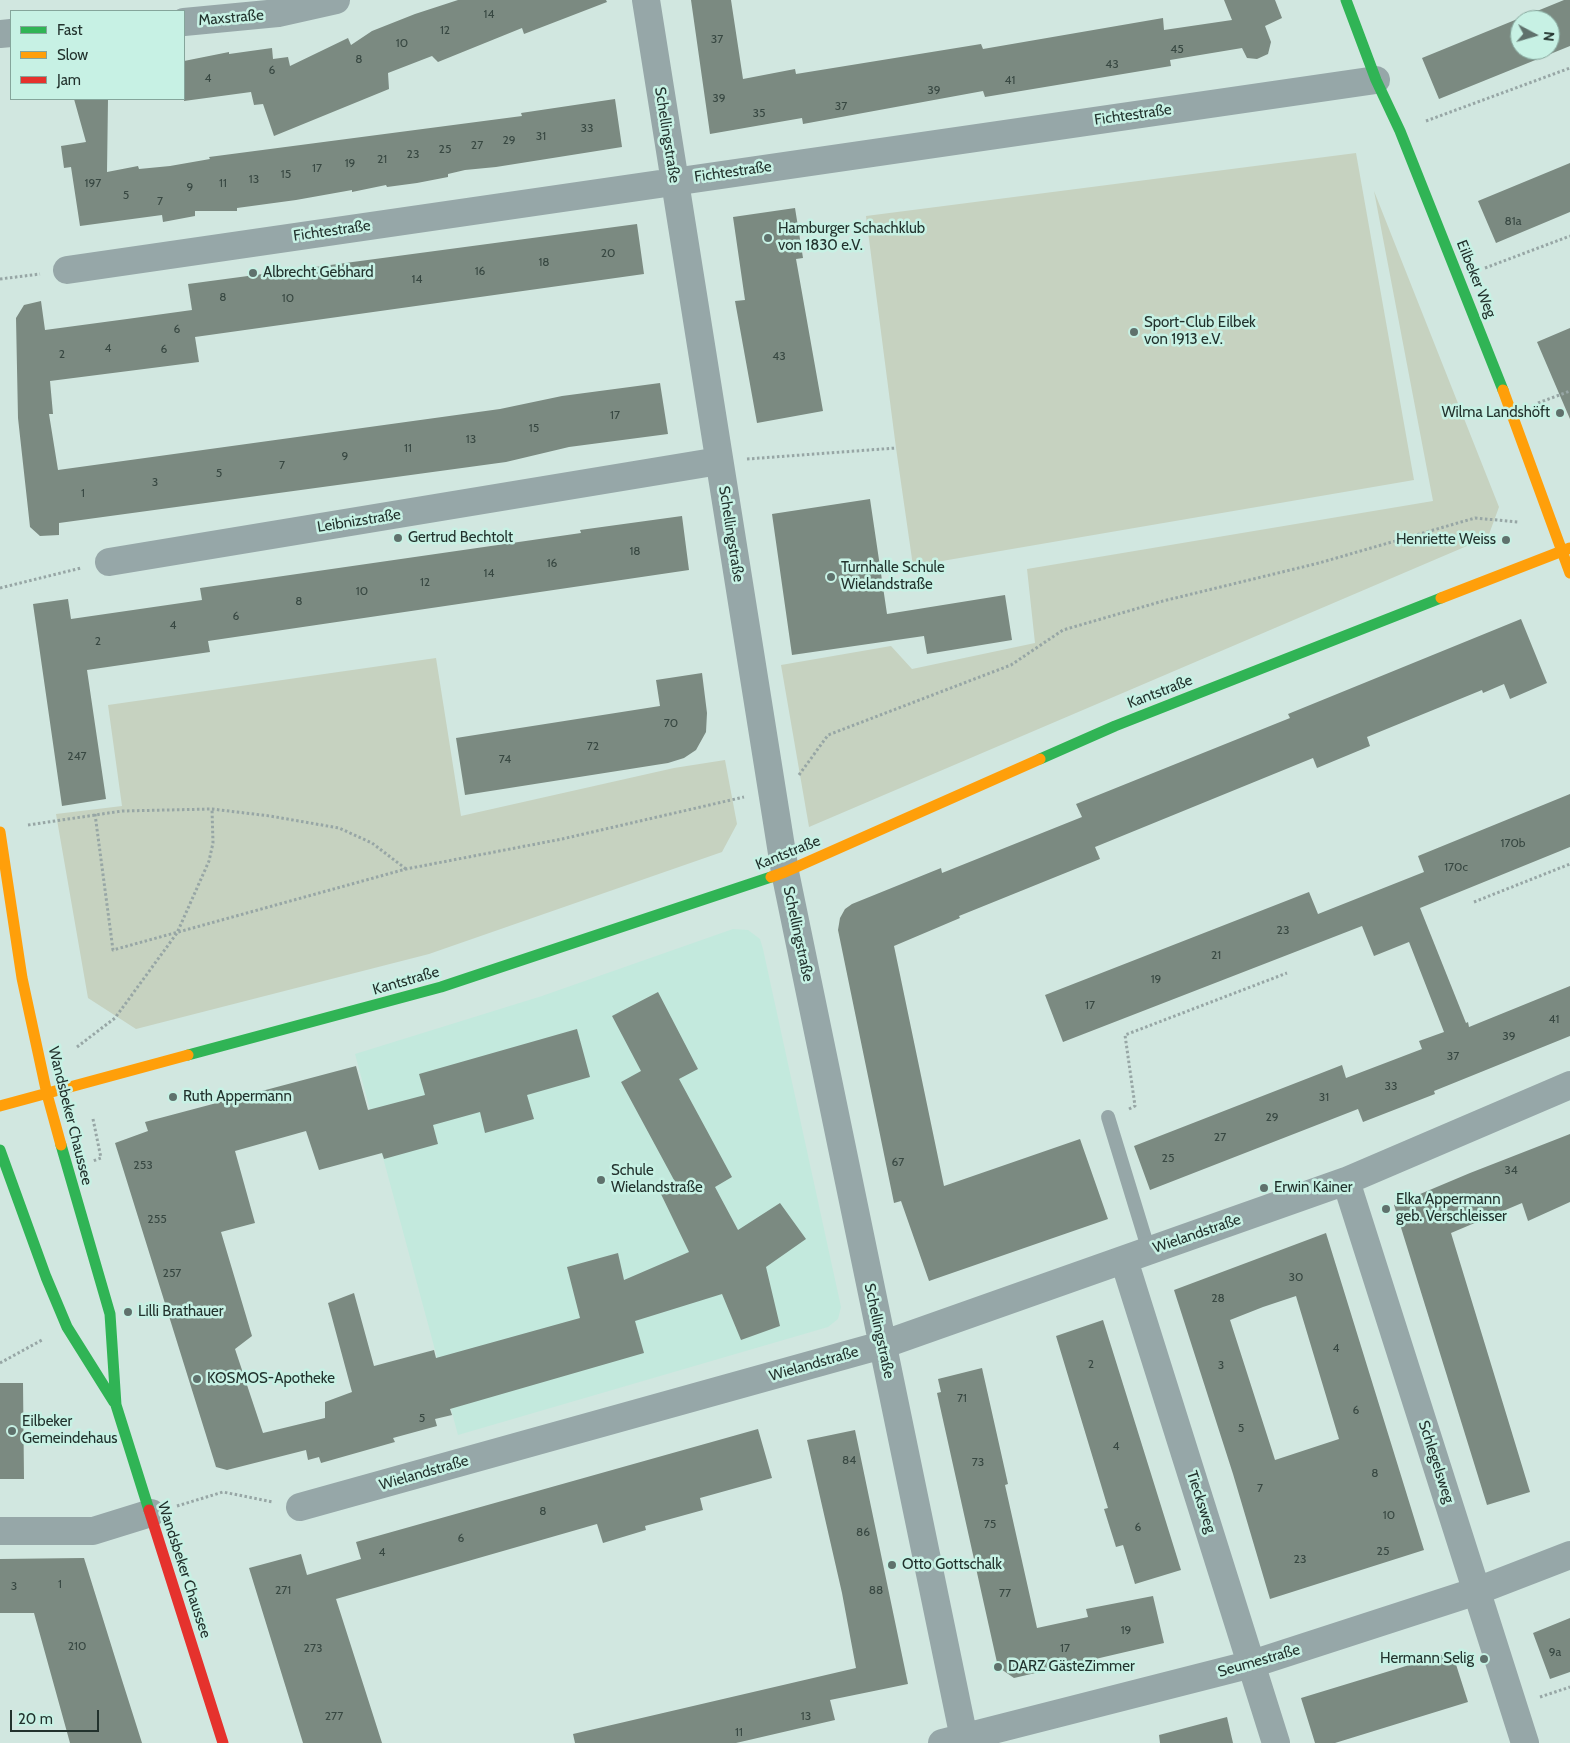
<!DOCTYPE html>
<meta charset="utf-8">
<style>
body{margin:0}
#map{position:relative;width:1570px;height:1743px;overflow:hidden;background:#d1e7e0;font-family:Cabin,sans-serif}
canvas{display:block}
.legend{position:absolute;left:10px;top:10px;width:175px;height:90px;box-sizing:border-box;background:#c7f1e4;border:1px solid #85a59b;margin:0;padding:6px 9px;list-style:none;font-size:15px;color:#22322d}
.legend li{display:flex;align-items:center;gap:10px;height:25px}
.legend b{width:25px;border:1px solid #85a59b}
.north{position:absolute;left:1510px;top:10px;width:50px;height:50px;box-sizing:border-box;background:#c7f1e4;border:1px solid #85a59b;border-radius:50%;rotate:96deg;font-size:14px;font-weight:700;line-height:20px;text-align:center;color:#22322d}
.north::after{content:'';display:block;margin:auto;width:18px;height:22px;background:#5f716c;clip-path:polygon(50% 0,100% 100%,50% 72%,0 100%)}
.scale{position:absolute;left:10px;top:1710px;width:89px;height:22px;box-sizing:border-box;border:2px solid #22322d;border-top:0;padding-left:6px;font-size:15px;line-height:18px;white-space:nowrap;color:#22322d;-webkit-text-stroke:4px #c7f1e4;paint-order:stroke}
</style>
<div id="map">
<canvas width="1570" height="1743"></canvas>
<ul class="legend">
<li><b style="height:6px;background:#30b455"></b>Fast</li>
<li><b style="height:6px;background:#ff9f0a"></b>Slow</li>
<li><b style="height:6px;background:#e5322d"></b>Jam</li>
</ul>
<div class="north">N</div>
<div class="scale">20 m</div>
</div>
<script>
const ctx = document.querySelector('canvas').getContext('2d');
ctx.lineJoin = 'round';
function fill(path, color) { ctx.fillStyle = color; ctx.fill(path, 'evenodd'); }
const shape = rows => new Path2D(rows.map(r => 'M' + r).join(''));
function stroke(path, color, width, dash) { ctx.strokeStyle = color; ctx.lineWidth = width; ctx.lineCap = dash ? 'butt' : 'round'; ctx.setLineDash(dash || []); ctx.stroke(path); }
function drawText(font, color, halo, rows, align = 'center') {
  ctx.font = font + ' Cabin,sans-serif'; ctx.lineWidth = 5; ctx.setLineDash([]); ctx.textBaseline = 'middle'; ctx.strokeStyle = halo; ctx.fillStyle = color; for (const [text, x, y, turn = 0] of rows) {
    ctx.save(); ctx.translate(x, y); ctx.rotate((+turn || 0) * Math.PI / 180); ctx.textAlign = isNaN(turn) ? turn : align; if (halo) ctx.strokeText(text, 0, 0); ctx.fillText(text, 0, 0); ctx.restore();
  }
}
const built = shape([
 [733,929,748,930,760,939,763,949,841,1307,838,1319,828,1327,458,1435,355,1054,542,996]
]);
const green = shape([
 [1356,153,1414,480,913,566,896,448,866,216],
 [1374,191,1499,507,1488,537,809,827,781,665,891,646,912,669,1035,643,1027,569,1433,501],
 [436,658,461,816,674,768,725,760,737,824,722,852,429,954,136,1029,88,998,56,814,122,806,108,705]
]);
const building = shape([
 [458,0,606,0,607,2,524,34,522,28,438,62,432,56,388,73,389,89,274,136,263,104,254,105,251,92,184,101,184,61,229,52,229,54,272,48,273,59,288,57,290,66,348,38,351,45,372,31,415,14],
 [691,0,731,0,743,79,795,69,796,74,981,44,983,49,1163,18,1164,30,1232,20,1224,0,1275,0,1282,18,1265,26,1271,42,1268,54,1257,59,1247,58,1242,48,1170,60,1171,66,985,97,983,91,803,124,802,118,710,134],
 [1564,0,1570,0,1570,46,1439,99,1422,58],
 [1520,20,1550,20,1550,50,1520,50],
 [74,99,108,99,107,172,138,166,139,169,170,166,210,159,209,157,522,116,521,113,615,99,622,147,496,167,465,170,448,174,448,177,417,183,387,187,386,185,352,192,352,190,296,200,237,208,237,211,195,211,195,216,163,222,162,215,80,226,71,167,64,168,61,146,86,142],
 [1570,163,1570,212,1496,243,1478,201],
 [795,208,803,258,796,259,823,411,757,423,735,301,745,300,733,217],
 [637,224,644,274,195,337,199,362,50,381,53,414,49,414,58,470,500,409,562,396,660,383,668,434,569,447,506,462,59,523,59,535,40,536,30,527,18,418,16,318,24,305,41,301,45,330,127,319,192,310,188,284],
 [1570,328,1570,419,1537,342],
 [870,499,887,614,1005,595,1012,640,927,654,924,636,792,655,772,514],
 [682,516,689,570,208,641,210,652,87,670,106,799,62,806,33,604,68,599,71,619,202,600,200,588,581,533,580,530],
 [1521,619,1547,683,1510,699,1504,684,1483,693,1482,690,1367,737,1370,746,1317,768,1313,758,1095,847,1100,859,959,916,960,918,894,946,944,1186,1080,1139,1108,1219,929,1281,901,1201,894,1203,838,930,840,918,845,909,852,904,941,868,942,873,1082,817,1076,804,1290,718,1288,714],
 [702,673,707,713,706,732,696,750,684,758,668,763,465,795,456,738,660,706,656,680],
 [1570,794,1570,847,1420,908,1466,1023,1468,1022,1469,1027,1570,986,1570,1036,1434,1091,1435,1094,1363,1122,1358,1109,1150,1190,1134,1146,1342,1065,1346,1078,1422,1049,1419,1041,1444,1032,1409,942,1374,956,1362,926,1063,1042,1045,995,1309,892,1318,914,1424,872,1418,856],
 [658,992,698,1069,679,1079,732,1177,715,1187,738,1230,780,1203,806,1239,766,1267,780,1326,741,1340,722,1294,635,1321,644,1353,450,1409,452,1415,435,1419,437,1426,393,1438,395,1442,321,1463,319,1457,308,1460,306,1450,227,1470,216,1467,115,1143,148,1131,145,1122,356,1066,368,1110,425,1095,419,1074,577,1029,590,1077,527,1095,534,1119,485,1133,480,1112,433,1125,438,1144,384,1159,382,1153,319,1170,306,1131,235,1151,255,1223,221,1232,252,1336,235,1349,263,1433,325,1418,325,1402,352,1392,328,1303,354,1293,374,1366,434,1350,436,1358,580,1318,567,1267,618,1253,624,1280,689,1252,658,1188,674,1180,621,1082,641,1071,612,1016],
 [1570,1134,1570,1202,1528,1221,1522,1203,1451,1233,1530,1492,1487,1505,1394,1205,1470,1173],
 [1326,1233,1424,1550,1270,1599,1233,1474,1174,1290],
 [1296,1296,1339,1439,1275,1460,1230,1320,1263,1307],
 [1103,1320,1181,1570,1135,1584,1123,1545,1116,1547,1104,1509,1108,1508,1056,1336],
 [982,1368,1008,1484,1005,1485,1037,1628,1088,1617,1086,1609,1153,1596,1164,1643,1014,1678,998,1667,937,1393,941,1392,938,1379],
 [0,1383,23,1383,24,1479,0,1479],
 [758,1429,772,1478,700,1498,703,1510,645,1526,646,1530,603,1543,597,1524,336,1599,382,1743,303,1743,249,1568,301,1554,307,1575,361,1559,356,1542],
 [855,1430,908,1684,830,1700,835,1720,736,1743,575,1743,573,1734,856,1668,842,1593,807,1440],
 [84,1558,122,1680,142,1743,70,1743,34,1613,0,1613,0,1559],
 [1570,1618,1570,1672,1550,1679,1533,1633],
 [1452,1652,1468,1702,1335,1743,1315,1743,1301,1698],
 [1227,1717,1233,1743,1160,1743,1159,1735]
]);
const path = shape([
 [1426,121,1570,68],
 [1485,268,1570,236],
 [0,279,40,274],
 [1538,403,1570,391],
 [747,459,896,448],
 [0,588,81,568],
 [799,775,828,735,1011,665,1063,630,1163,601,1319,563,1475,518,1518,522],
 [95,814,113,950,406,869,562,839,744,797],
 [28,825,122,811,212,809,270,816,339,828,372,843,406,869],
 [1474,902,1570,864],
 [77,1047,115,1018,177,933,209,861,213,843,212,809],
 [1129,1109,1135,1106,1125,1035,1287,973],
 [93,1119,101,1158,93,1161],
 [0,1363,42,1340],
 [177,1506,223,1492,273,1502],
 [1540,1697,1570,1687]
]);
const lane = shape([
 [1108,1117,1149,1251]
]);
const street = shape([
 [646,0,785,872,965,1743],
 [184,22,278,13,336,0],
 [0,34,11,33],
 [67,270,1376,80],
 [109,562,719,461],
 [1346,1181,1525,1743],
 [1124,1260,1276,1743],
 [300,1507,882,1345,1346,1181,1570,1085],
 [0,1531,93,1531,151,1513],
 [942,1743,1252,1664,1477,1591,1570,1555]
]);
const fast = shape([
 [1346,0,1376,80,1400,131,1503,390],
 [1040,759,1115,726,1441,598],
 [188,1055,441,987,771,877],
 [61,1145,110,1314,116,1405,149,1510],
 [0,1150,46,1277,67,1327,114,1402]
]);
const slow = shape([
 [1503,390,1570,573],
 [1441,598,1570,548],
 [0,832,22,978,47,1094,61,1145],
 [771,877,785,872,1040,759],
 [0,1106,188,1055]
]);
const jam = shape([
 [149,1510,223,1743]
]);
const markers = [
 [768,238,5,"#5f716c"],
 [253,273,5,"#5f716c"],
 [1134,332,5,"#5f716c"],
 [1560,413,5,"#5f716c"],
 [398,538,5,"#5f716c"],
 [1506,540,5,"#5f716c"],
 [831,577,5,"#5f716c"],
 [173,1097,5,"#5f716c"],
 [601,1180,5,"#5f716c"],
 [1264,1188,5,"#5f716c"],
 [1386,1209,5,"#5f716c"],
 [128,1312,5,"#5f716c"],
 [197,1379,5,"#5f716c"],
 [12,1431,5,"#5f716c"],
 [892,1565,5,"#5f716c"],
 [1484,1659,5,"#5f716c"],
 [998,1667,5,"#5f716c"]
];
const numberNames = [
 ["14",489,14],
 ["12",445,30],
 ["37",717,39],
 ["10",402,43],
 ["45",1177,49],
 ["8",359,59],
 ["43",1112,64],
 ["6",272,70],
 ["4",208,78],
 ["41",1010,80],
 ["39",934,90],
 ["39",719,98],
 ["37",841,106],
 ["35",759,113],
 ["33",587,128],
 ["31",541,136],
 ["29",509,140],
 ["27",477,145],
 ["25",445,149],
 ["23",413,154],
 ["21",382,159],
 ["19",350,163],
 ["17",317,168],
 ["15",286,174],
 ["13",254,179],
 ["197",93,183],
 ["11",223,183],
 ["9",190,187],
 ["5",126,195],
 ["7",160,201],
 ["81a",1513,221],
 ["20",608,253],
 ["18",544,262],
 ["16",480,271],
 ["14",417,279],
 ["8",223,297],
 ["10",288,298],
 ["6",177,329],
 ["4",108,348],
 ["6",164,349],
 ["2",62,354],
 ["43",779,356],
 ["17",615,415],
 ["15",534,428],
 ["13",471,439],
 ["11",408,448],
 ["9",345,456],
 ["7",282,465],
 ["5",219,473],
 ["3",155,482],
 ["1",83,493],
 ["18",635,551],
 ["16",552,563],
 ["14",489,573],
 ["12",425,582],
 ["10",362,591],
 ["8",299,601],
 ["6",236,616],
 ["4",173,625],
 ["2",98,641],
 ["70",671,723],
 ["72",593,746],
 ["247",77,756],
 ["74",505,759],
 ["170b",1513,843],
 ["170c",1456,867],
 ["23",1283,930],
 ["21",1216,955],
 ["19",1156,979],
 ["17",1090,1005],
 ["41",1554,1019],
 ["39",1509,1036],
 ["37",1453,1056],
 ["33",1391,1086],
 ["31",1324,1097],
 ["29",1272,1117],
 ["27",1220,1137],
 ["25",1168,1158],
 ["67",898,1162],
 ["253",143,1165],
 ["34",1511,1170],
 ["255",157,1219],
 ["257",172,1273],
 ["30",1296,1277],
 ["28",1218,1298],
 ["4",1336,1348],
 ["2",1091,1364],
 ["3",1221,1365],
 ["71",962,1398],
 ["6",1356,1410],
 ["5",422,1418],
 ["5",1241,1428],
 ["4",1116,1446],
 ["84",849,1460],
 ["73",978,1462],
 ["8",1375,1473],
 ["7",1260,1488],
 ["8",543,1511],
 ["10",1389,1515],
 ["75",990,1524],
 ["6",1138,1527],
 ["86",863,1532],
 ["6",461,1538],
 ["25",1383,1551],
 ["4",382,1552],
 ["23",1300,1559],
 ["1",60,1584],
 ["3",14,1586],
 ["271",283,1590],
 ["88",876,1590],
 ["77",1005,1593],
 ["19",1126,1630],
 ["210",77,1646],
 ["273",313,1648],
 ["17",1065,1648],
 ["9a",1555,1652],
 ["277",334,1716],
 ["13",806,1716],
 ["11",739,1732]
];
const streetNames = [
 ["Maxstraße",231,18,-5],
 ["Fichtestraße",1133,115,-8],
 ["Schellingstraße",667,135,81],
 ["Fichtestraße",733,172,-8],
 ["Fichtestraße",332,231,-8],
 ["Eilbeker Weg",1476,279,68],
 ["Leibnizstraße",359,521,-9],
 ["Schellingstraße",731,534,81],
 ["Kantstraße",1160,692,-21],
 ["Kantstraße",788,853,-22],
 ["Schellingstraße",798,934,78],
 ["Kantstraße",406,981,-16],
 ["Wandsbeker Chaussee",70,1116,76],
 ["Wielandstraße",1197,1234,-19],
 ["Schellingstraße",879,1331,78],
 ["Wielandstraße",814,1364,-16],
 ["Schlegelsweg",1436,1462,72],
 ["Wielandstraße",424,1473,-16],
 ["Tiecksweg",1201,1502,72],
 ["Wandsbeker Chaussee",184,1570,72],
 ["Seumestraße",1259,1661,-16]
];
const poiNames = [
 ["Hamburger Schachklub",778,229],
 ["von 1830 e.V.",778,246],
 ["Albrecht Gebhard",263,273],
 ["Sport-Club Eilbek",1144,323],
 ["von 1913 e.V.",1144,340],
 ["Wilma Landshöft",1550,413,"right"],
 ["Gertrud Bechtolt",408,538],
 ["Henriette Weiss",1496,540,"right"],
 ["Turnhalle Schule",841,568],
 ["Wielandstraße",841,585],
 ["Ruth Appermann",183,1097],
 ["Schule",611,1171],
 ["Wielandstraße",611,1188],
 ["Erwin Kainer",1274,1188],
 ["Elka Appermann",1396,1200],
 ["geb. Verschleisser",1396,1217],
 ["Lilli Brathauer",138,1312],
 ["KOSMOS-Apotheke",207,1379],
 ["Eilbeker",22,1422],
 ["Gemeindehaus",22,1439],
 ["Otto Gottschalk",902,1565],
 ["Hermann Selig",1474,1659,"right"],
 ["DARZ GästeZimmer",1008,1667]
];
fill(built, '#c3e9dd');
fill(green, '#c6d2c0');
fill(building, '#7b8a81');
stroke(path, '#97a6a5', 3, [2.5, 2.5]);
stroke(lane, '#96a7a8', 14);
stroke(street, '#96a7a8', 28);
stroke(fast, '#30b455', 11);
stroke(slow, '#ff9f0a', 11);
stroke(jam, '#e5322d', 11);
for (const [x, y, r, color] of markers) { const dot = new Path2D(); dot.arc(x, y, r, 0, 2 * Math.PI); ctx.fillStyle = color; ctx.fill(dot); stroke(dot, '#c7f1e4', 2); }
drawText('12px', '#384842', null, numberNames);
drawText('15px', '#22322d', '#c7f1e4', streetNames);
drawText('15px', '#22322d', '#c7f1e4', poiNames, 'left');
</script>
